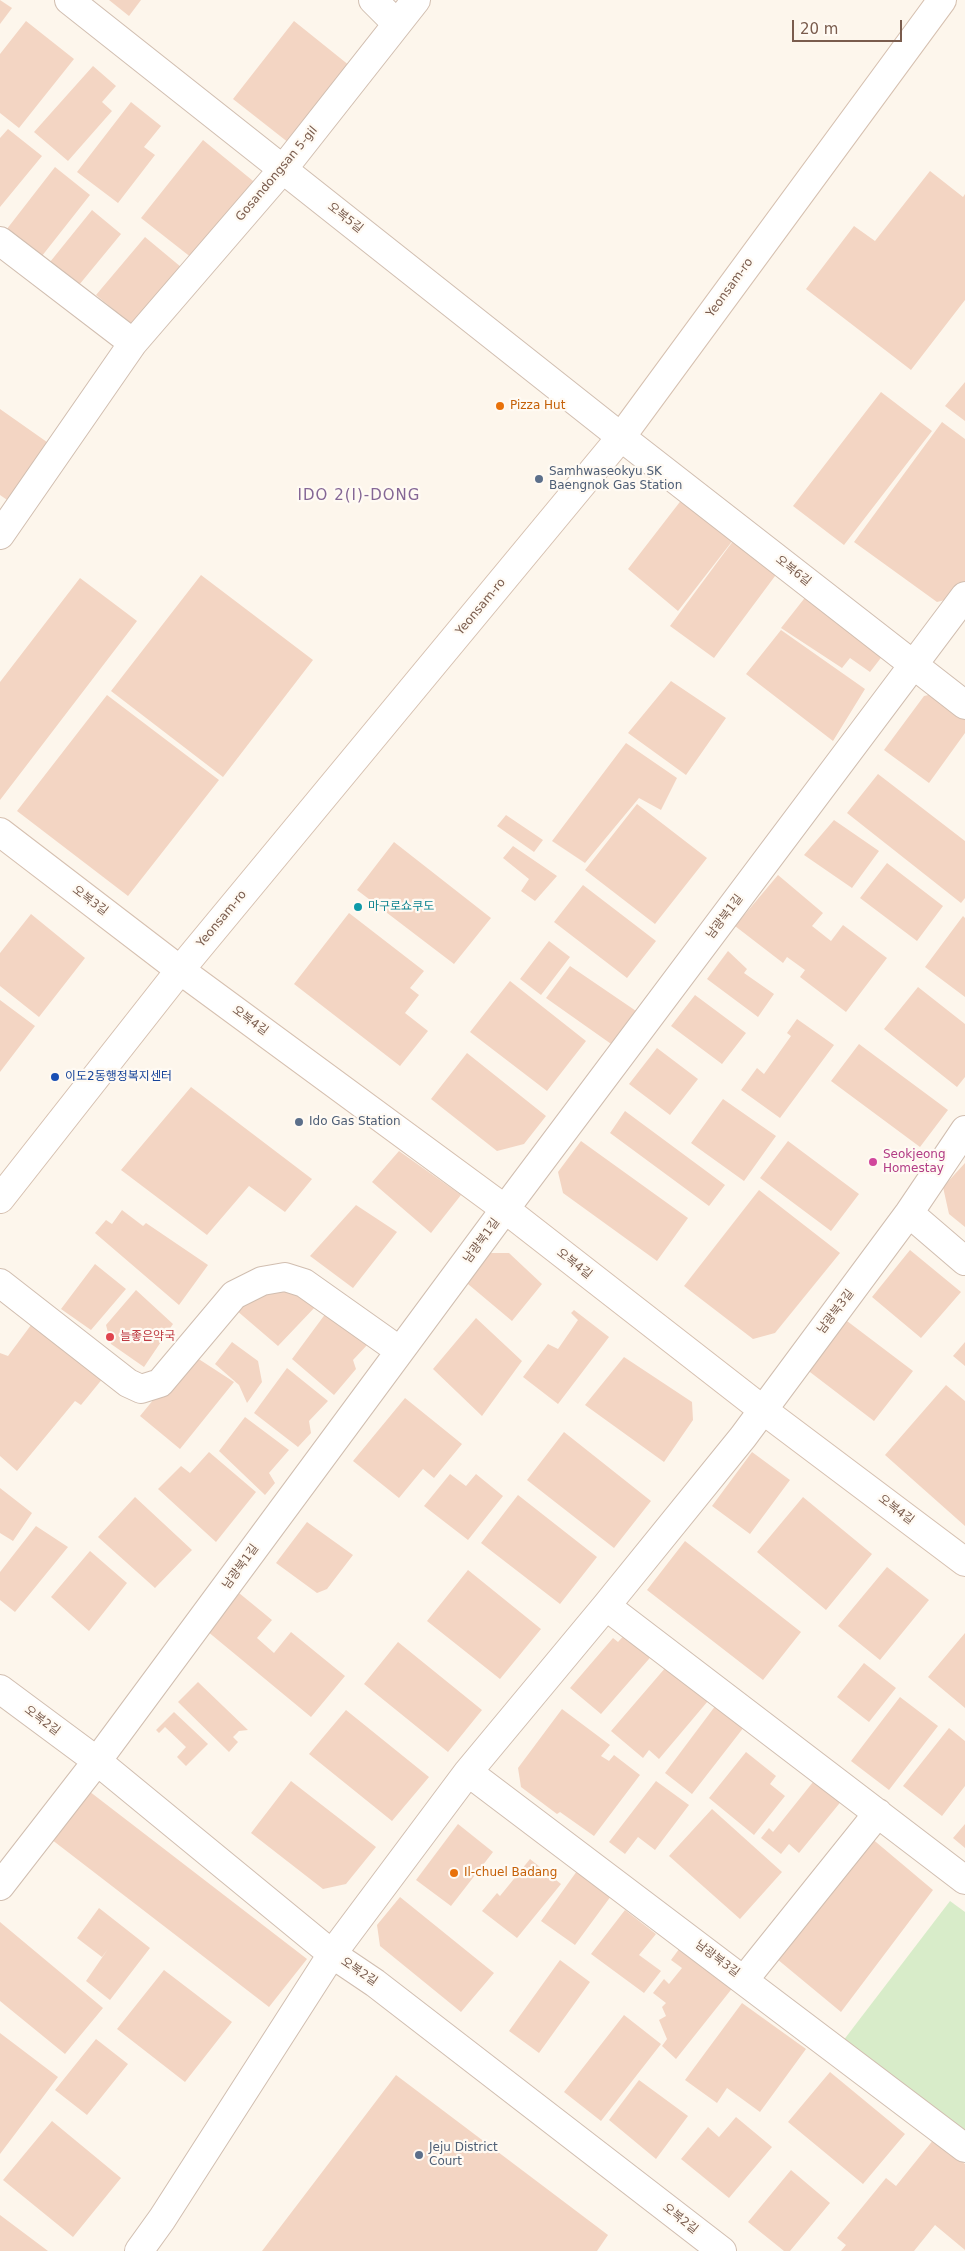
<!DOCTYPE html>
<meta charset="utf-8">
<style>
body{margin:0}
#map{position:relative;width:965px;height:2251px;overflow:hidden;background:#fdf6ec;font-family:"DejaVu Sans",sans-serif}
canvas{display:block}
.scale{position:absolute;left:792px;top:20px;width:110px;height:22px;box-sizing:border-box;border:2px solid #7a5c4d;border-top:0;padding-left:6px;font-size:15px;line-height:18px;white-space:nowrap;color:#7a5c4d;-webkit-text-stroke:4px #fffaf3;paint-order:stroke}
</style>
<div id="map">
<canvas width="965" height="2251"></canvas>
<div class="scale">20 m</div>
</div>
<script>
const ctx = document.querySelector('canvas').getContext('2d');
ctx.lineJoin = 'round';
function fill(path, color) { ctx.fillStyle = color; ctx.fill(path, 'evenodd'); }
const shape = rows => new Path2D(rows.map(r => 'M' + r).join(''));
function stroke(path, color, width, dash) { ctx.strokeStyle = color; ctx.lineWidth = width; ctx.lineCap = dash ? 'butt' : 'round'; ctx.setLineDash(dash || []); ctx.stroke(path); }
function drawText(font, color, halo, rows, align = 'center') {
  ctx.font = font + ' "DejaVu Sans","Noto Sans KR",sans-serif'; ctx.lineWidth = 4.5; ctx.setLineDash([]); ctx.textBaseline = 'middle'; ctx.strokeStyle = halo; ctx.fillStyle = color; for (const [text, x, y, turn = 0] of rows) {
    ctx.save(); ctx.translate(x, y); ctx.rotate((+turn || 0) * Math.PI / 180); ctx.textAlign = isNaN(turn) ? turn : align; if (halo) ctx.strokeText(text, 0, 0); ctx.fillText(text, 0, 0); ctx.restore();
  }
}
const green = shape([
 [950,1901,965,1912,965,2134,843,2041]
]);
const building = shape([
 [0,0,12,8,0,24],
 [109,0,141,0,129,16],
 [26,21,74,59,19,128,0,113,0,54],
 [294,21,350,66,289,143,233,99],
 [93,66,116,86,102,102,112,111,68,161,34,132],
 [131,102,161,126,144,147,155,155,118,203,77,172],
 [8,129,42,156,0,207,0,138],
 [203,140,258,185,197,262,141,218],
 [55,167,90,195,38,261,3,234],
 [930,171,963,197,965,194,965,300,911,370,806,289,854,226,875,241],
 [92,210,121,234,79,285,50,262],
 [145,237,187,272,138,330,96,295],
 [965,382,965,421,945,406],
 [881,392,932,431,844,545,793,506],
 [0,409,54,447,13,504,0,495],
 [942,422,965,439,965,585,957,597,937,602,854,542],
 [686,494,737,535,678,611,628,569],
 [736,537,781,568,714,658,670,626],
 [201,575,313,660,223,777,111,691],
 [80,578,137,621,0,800,0,682],
 [811,590,887,650,870,672,850,658,842,668,781,628],
 [781,630,865,689,833,741,746,674],
 [671,681,726,718,686,775,628,733],
 [942,692,965,710,965,733,929,783,884,750,924,696],
 [107,695,219,780,128,896,17,811],
 [626,743,677,778,661,810,639,798,585,863,552,841],
 [878,774,965,841,965,898,961,903,847,813],
 [637,804,707,858,655,924,585,870],
 [506,815,543,840,534,852,497,826],
 [834,820,879,851,852,888,804,855],
 [394,842,491,918,454,964,357,890],
 [513,846,557,876,535,901,521,891,529,879,503,858],
 [887,863,943,906,917,941,860,898],
 [778,875,823,913,812,926,831,941,843,925,887,958,846,1012,800,977,805,970,787,957,783,963,735,926],
 [583,885,656,941,627,978,554,922],
 [349,913,424,971,410,988,419,995,405,1013,428,1031,400,1066,294,984],
 [31,914,85,958,39,1017,0,986,0,953],
 [963,916,965,918,965,997,925,967],
 [549,941,570,957,541,995,520,979],
 [728,951,747,969,744,973,774,994,758,1017,707,979],
 [570,966,639,1013,614,1046,546,998],
 [510,981,586,1041,547,1091,470,1032],
 [918,987,965,1024,965,1077,957,1087,884,1029],
 [695,995,746,1033,722,1064,671,1026],
 [0,1000,35,1026,0,1072],
 [797,1019,834,1045,780,1118,741,1090,757,1068,764,1074,791,1036,787,1033],
 [859,1044,948,1110,920,1147,831,1081],
 [657,1048,698,1079,670,1115,629,1084],
 [467,1053,546,1116,524,1144,497,1151,431,1099],
 [191,1087,312,1179,285,1212,249,1186,207,1235,121,1170],
 [723,1099,776,1136,744,1181,691,1143],
 [625,1111,725,1185,709,1206,610,1133],
 [581,1141,688,1218,657,1261,563,1193,558,1172],
 [788,1141,859,1194,831,1231,760,1178],
 [399,1151,461,1195,431,1233,372,1182],
 [965,1163,965,1227,949,1214,943,1187],
 [759,1190,840,1253,775,1333,753,1339,684,1286],
 [356,1205,397,1232,353,1288,310,1256],
 [122,1210,143,1226,146,1223,208,1265,179,1305,95,1233,106,1220,112,1224],
 [910,1250,961,1292,921,1338,872,1297],
 [484,1253,509,1253,542,1284,512,1321,462,1279],
 [95,1264,126,1289,91,1330,61,1309],
 [292,1286,317,1305,278,1346,236,1310,252,1291],
 [136,1290,173,1324,144,1367,111,1344,106,1325],
 [574,1310,609,1337,558,1404,523,1377,548,1344,558,1349,578,1320,571,1313],
 [326,1313,369,1343,353,1360,356,1369,334,1395,292,1359],
 [476,1318,522,1361,482,1416,433,1369],
 [34,1321,108,1372,81,1405,75,1401,17,1471,0,1456,0,1353,8,1356],
 [847,1321,913,1371,874,1421,806,1369],
 [232,1342,258,1361,262,1382,247,1403,239,1385,215,1364],
 [965,1342,965,1366,953,1356],
 [191,1354,234,1382,180,1449,140,1416],
 [624,1357,692,1402,693,1420,664,1462,585,1405],
 [287,1368,328,1401,309,1421,311,1433,298,1447,254,1413],
 [946,1385,965,1401,965,1526,885,1455],
 [405,1398,462,1444,434,1478,423,1469,399,1498,353,1461],
 [245,1417,289,1450,269,1473,275,1483,265,1495,219,1451],
 [564,1432,651,1501,614,1548,527,1480],
 [209,1452,256,1492,216,1542,158,1489,181,1466,190,1473],
 [752,1452,790,1480,750,1534,712,1506],
 [450,1474,466,1486,476,1474,503,1496,468,1540,424,1506],
 [0,1488,32,1513,13,1541,0,1533],
 [518,1495,597,1557,560,1604,481,1543],
 [135,1497,192,1550,155,1588,98,1537],
 [803,1497,872,1554,826,1610,757,1552],
 [307,1522,353,1555,327,1589,317,1593,276,1563],
 [36,1526,68,1547,15,1612,0,1600,0,1572],
 [685,1541,801,1632,763,1680,647,1590],
 [90,1551,127,1583,89,1631,51,1597],
 [887,1567,929,1600,880,1660,838,1626],
 [468,1570,541,1629,500,1679,427,1621],
 [239,1593,272,1620,257,1638,274,1653,291,1632,345,1676,311,1717,207,1631],
 [629,1630,655,1652,601,1714,570,1688,613,1638,618,1642],
 [965,1633,965,1708,928,1677],
 [398,1642,482,1710,448,1752,364,1684],
 [672,1660,713,1695,659,1759,649,1750,643,1758,611,1731],
 [864,1663,896,1688,869,1722,837,1697],
 [198,1682,248,1730,239,1731,233,1737,238,1742,229,1752,178,1702],
 [900,1697,938,1726,889,1790,851,1761],
 [716,1705,744,1727,692,1794,665,1773],
 [562,1709,610,1745,601,1756,609,1761,614,1755,640,1775,594,1836,560,1812,557,1814,521,1787,518,1768],
 [346,1710,429,1777,392,1821,309,1754],
 [174,1712,208,1744,186,1766,177,1757,186,1747,165,1727,159,1733,156,1730],
 [949,1728,965,1741,965,1786,942,1816,903,1786],
 [746,1752,776,1776,770,1784,785,1796,754,1835,709,1798],
 [805,1768,843,1799,799,1853,789,1844,781,1854,761,1838,769,1828,773,1832,813,1782,801,1773],
 [291,1781,376,1847,346,1884,323,1889,251,1833],
 [656,1781,689,1805,655,1850,638,1837,625,1854,609,1842],
 [85,1788,307,1959,269,2007,47,1836],
 [712,1809,782,1872,740,1919,669,1856],
 [458,1824,493,1852,451,1906,416,1880],
 [965,1824,965,1848,953,1838],
 [870,1837,933,1890,841,2012,777,1959],
 [530,1859,561,1884,517,1938,482,1911,497,1893,500,1896],
 [577,1871,611,1896,575,1945,541,1921],
 [400,1897,494,1973,461,2012,380,1946,377,1925],
 [99,1908,150,1948,110,2000,86,1981,108,1949,102,1957,77,1938],
 [625,1910,656,1934,639,1955,661,1971,644,1993,591,1954],
 [0,1922,103,2008,65,2054,0,2001],
 [682,1945,734,1986,676,2059,662,2046,667,2039,659,2020,666,2016,662,2007,666,2003,653,1993,664,1979,669,1984,682,1968,671,1960],
 [560,1960,590,1982,539,2053,509,2031],
 [164,1970,232,2022,185,2082,117,2029],
 [742,2003,806,2049,760,2112,727,2088,717,2103,685,2080],
 [624,2015,661,2044,601,2121,564,2092],
 [0,2033,58,2077,0,2154],
 [96,2039,128,2064,87,2115,55,2090],
 [830,2072,905,2134,863,2184,788,2122],
 [396,2075,608,2235,597,2251,262,2251],
 [639,2080,688,2116,656,2159,609,2120],
 [736,2117,772,2147,729,2198,681,2159,708,2127,719,2137],
 [52,2121,121,2178,73,2237,3,2180],
 [934,2139,965,2164,965,2250,935,2225,914,2251,841,2251,846,2245,837,2238,886,2178,896,2186],
 [791,2170,830,2203,790,2251,784,2251,748,2222],
 [0,2215,48,2251,0,2251]
]);
const street = shape([
 [69,0,621,437,965,705],
 [373,0,397,24],
 [0,241,133,343],
 [0,535,133,343,283,169,416,0],
 [909,1213,965,1261],
 [0,1283,128,1383,141,1389,160,1383,234,1295,262,1281,285,1277,304,1283,400,1351],
 [606,1606,965,1880],
 [0,1689,97,1761,332,1954,375,1983,722,2251],
 [468,1772,965,2148],
 [0,1886,97,1761,505,1209,965,596],
 [744,1980,878,1813],
 [139,2251,162,2219,332,1954,468,1772,606,1606,743,1437,909,1213,965,1130]
]);
const secondary = shape([
 [0,832,180,970,505,1209,763,1410,965,1562],
 [0,1199,180,970,621,437,942,0]
]);
const markers = [
 [500,406,5,"#e8710a"],
 [539,479,5,"#5c6f8a"],
 [358,907,5,"#0f9aa8"],
 [55,1077,5,"#1a4fb4"],
 [299,1122,5,"#5c6f8a"],
 [873,1162,5,"#d1479c"],
 [110,1337,5,"#e0444e"],
 [454,1873,5,"#e8710a"],
 [419,2155,5,"#5c6f8a"]
];
const streetNames = [
 ["Gosandongsan 5-gil",277,174,-50],
 ["오복5길",345,218,38],
 ["Yeonsam-ro",730,288,-54],
 ["오복6길",793,571,38],
 ["Yeonsam-ro",481,607,-50],
 ["오복3길",90,901,37],
 ["남광북1길",725,917,-53],
 ["Yeonsam-ro",222,919,-50],
 ["오복4길",250,1021,36],
 ["남광북1길",482,1241,-54],
 ["오복4길",574,1264,38],
 ["남광북3길",836,1312,-53],
 ["오복4길",896,1510,37],
 ["남광북1길",241,1567,-54],
 ["오복2길",42,1721,37],
 ["남광북3길",717,1959,37],
 ["오복2길",359,1972,34],
 ["오복2길",680,2219,38]
];
const foodNames = [
 ["Pizza Hut",510,406],
 ["Il-chuel Badang",464,1873]
];
const serviceNames = [
 ["Samhwaseokyu SK",549,472],
 ["Baengnok Gas Station",549,486],
 ["Ido Gas Station",309,1122],
 ["Jeju District",429,2148],
 ["Court",429,2162]
];
const cultureNames = [
 ["마구로쇼쿠도",368,907]
];
const transitNames = [
 ["이도2동행정복지센터",65,1077]
];
const hotelNames = [
 ["Seokjeong",883,1155],
 ["Homestay",883,1169]
];
const healthNames = [
 ["늘좋은약국",120,1337]
];
const quarterNames = [
 ["IDO 2(I)-DONG",359,496]
];
fill(green, '#d8ecc9');
fill(building, '#f3d5c3');
stroke(street, '#d1beb0', 30);
stroke(secondary, '#d6c0b0', 30);
stroke(street, '#fff', 28);
stroke(secondary, '#fff', 28);
for (const [x, y, r, color] of markers) { const dot = new Path2D(); dot.arc(x, y, r, 0, 2 * Math.PI); ctx.fillStyle = color; ctx.fill(dot); stroke(dot, '#fffaf3', 2); }
drawText('12px', '#7a5c4d', '#fffaf3', streetNames);
drawText('12px', '#c56008', '#fffaf3', foodNames, 'left');
drawText('12px', '#4e5e75', '#fffaf3', serviceNames, 'left');
drawText('12px', '#0d838f', '#fffaf3', cultureNames, 'left');
drawText('12px', '#164399', '#fffaf3', transitNames, 'left');
drawText('12px', '#b23c85', '#fffaf3', hotelNames, 'left');
drawText('12px', '#be3a42', '#fffaf3', healthNames, 'left');
ctx.letterSpacing = '1px';
drawText('15px', '#846695', '#fffaf3', quarterNames);
ctx.letterSpacing = '0px';
</script>
